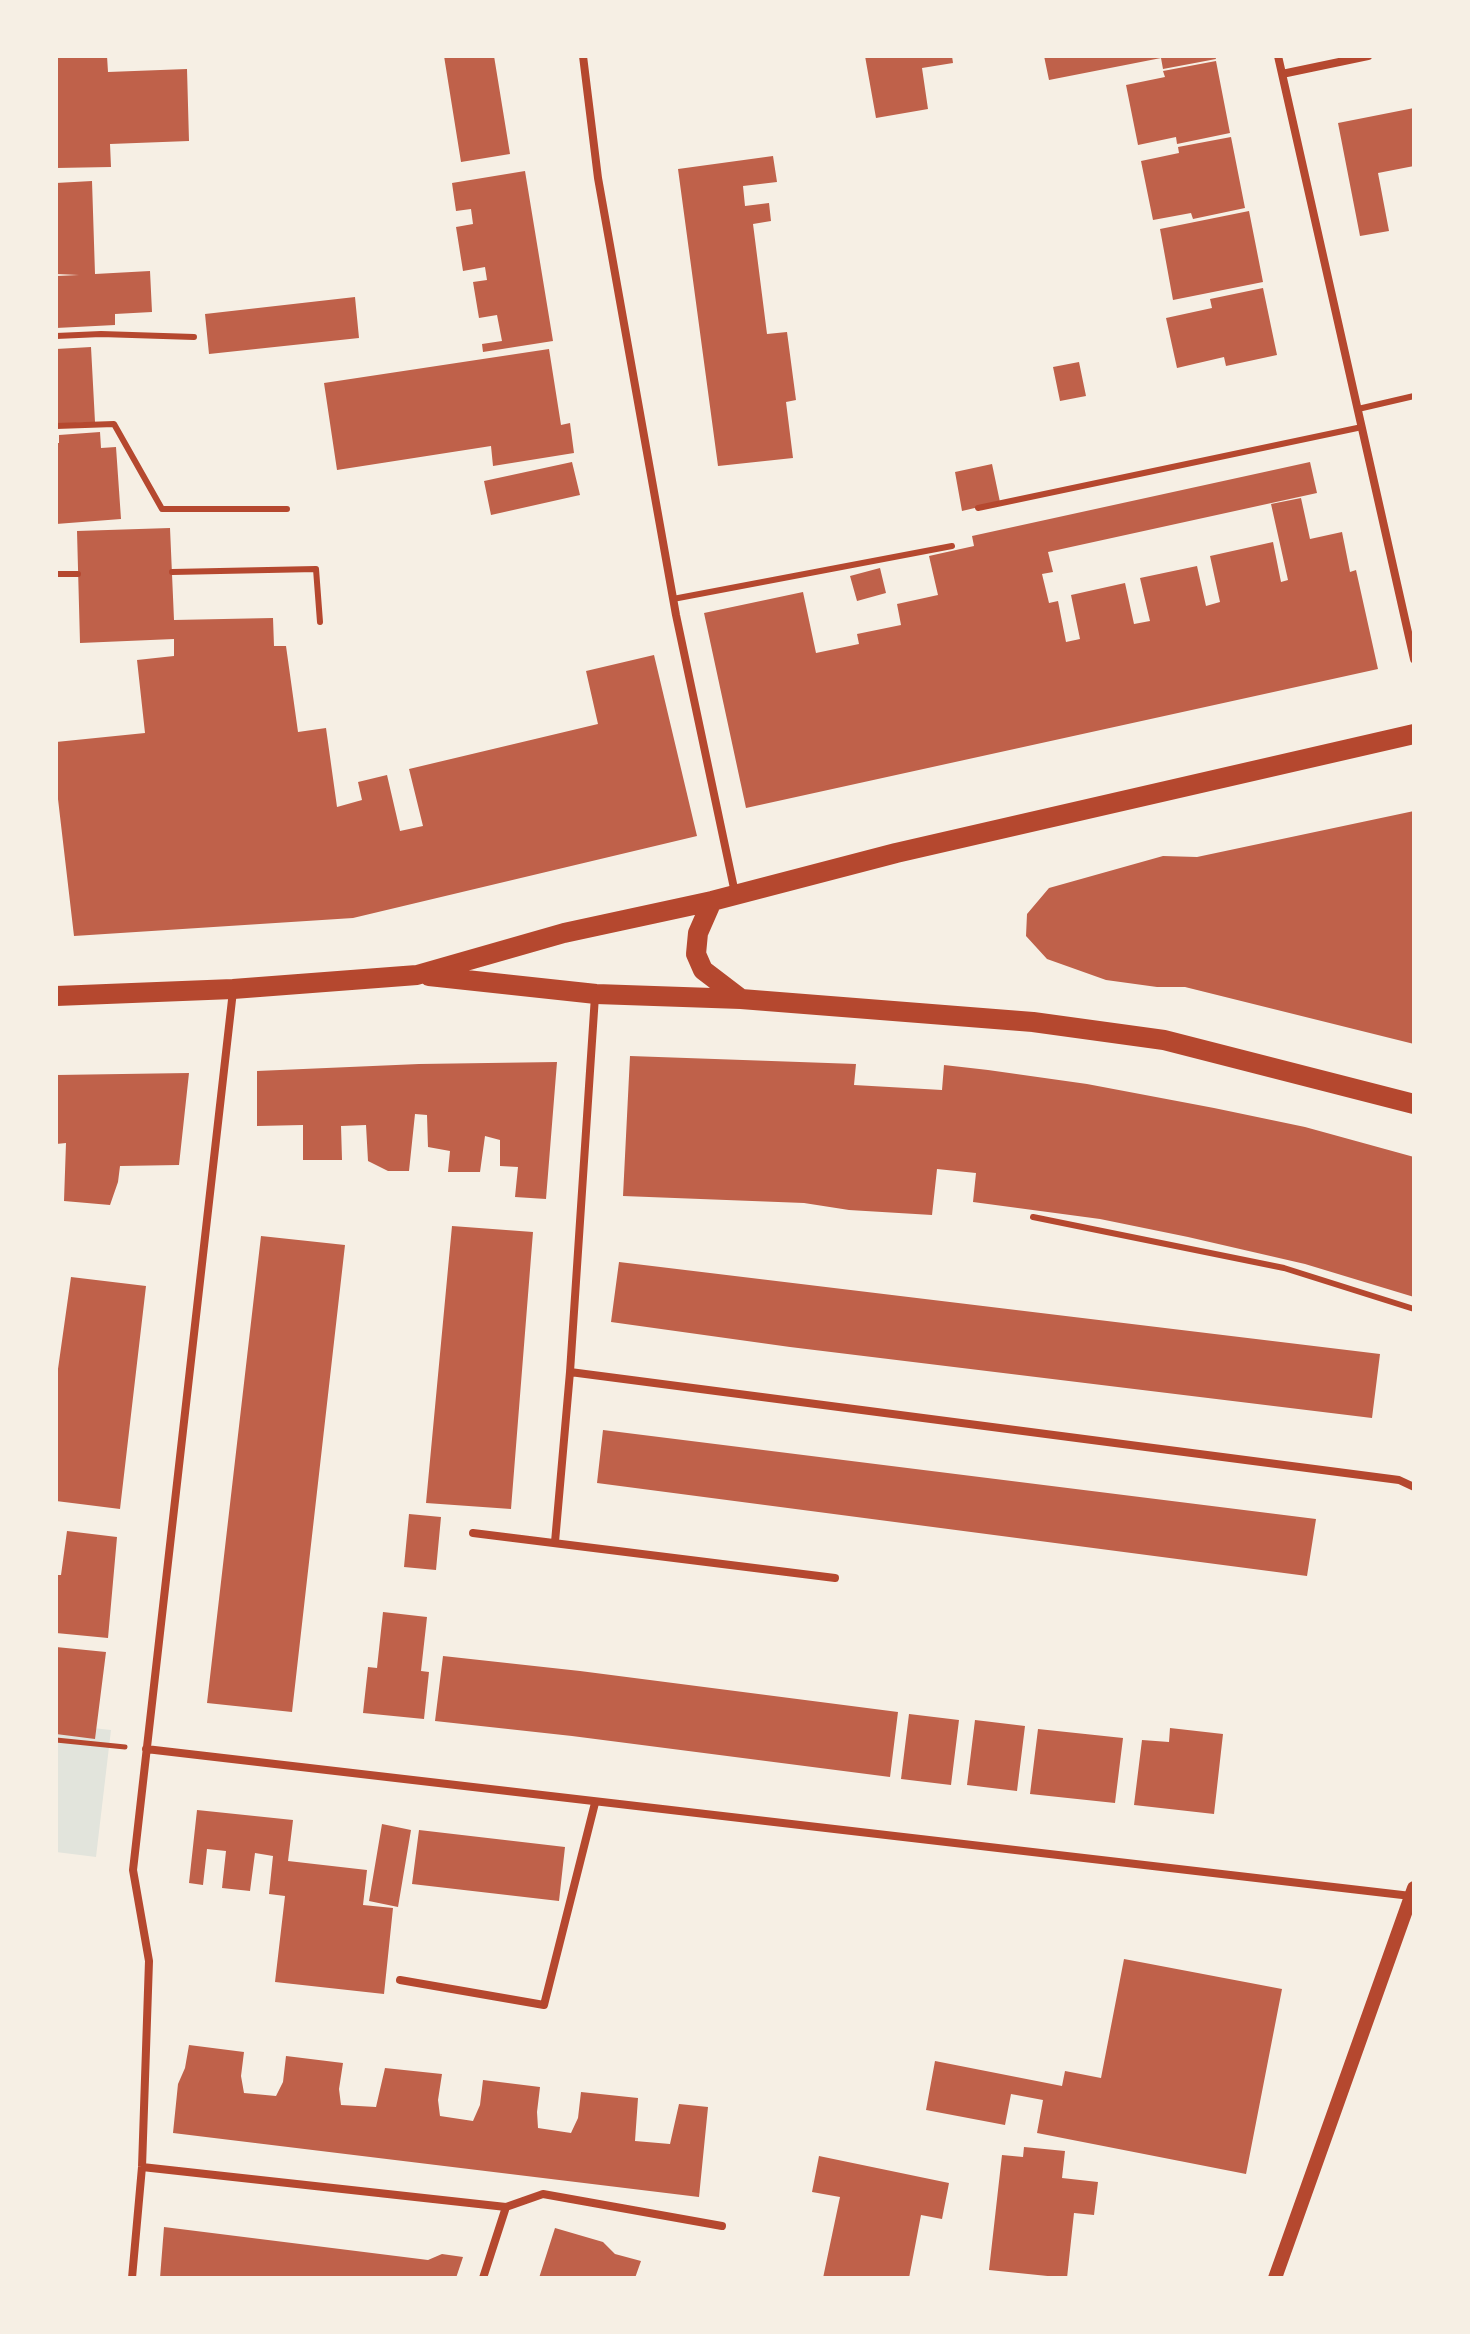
<!DOCTYPE html>
<style>
body{margin:0}
#map{position:relative;width:1470px;height:2334px;overflow:hidden;background:#f6efe4;font-family:Merriweather,serif}
canvas{display:block}
.frame{position:absolute;inset:0;border:58px solid #f6efe4;pointer-events:none}
</style>
<div id="map">
<canvas width="1470" height="2334"></canvas>
<div class="frame"></div>
</div>
<script>
const ctx = document.querySelector('canvas').getContext('2d');
ctx.lineJoin = 'round';
function fill(path, color) { ctx.fillStyle = color; ctx.fill(path, 'evenodd'); }
const shape = rows => new Path2D(rows.map(r => 'M' + r).join(''));
function stroke(path, color, width, dash) { ctx.strokeStyle = color; ctx.lineWidth = width; ctx.lineCap = dash ? 'butt' : 'round'; ctx.setLineDash(dash || []); ctx.stroke(path); }
const green = shape([
 [56,1724,111,1730,96,1857,56,1852]
]);
const building = shape([
 [56,56,107,56,108,72,187,69,189,141,110,144,111,167,56,168],
 [444,56,494,56,510,154,461,162],
 [865,56,952,56,953,63,922,68,928,109,876,118],
 [1044,56,1215,56,1216,59,1163,69,1161,58,1049,80],
 [1216,61,1230,133,1177,144,1176,137,1138,145,1126,85,1165,77,1163,71],
 [1414,108,1414,166,1378,173,1389,231,1360,236,1338,123],
 [1231,137,1245,208,1193,219,1191,213,1153,220,1141,161,1179,153,1178,147],
 [773,156,777,182,743,186,745,206,769,203,771,221,753,224,767,334,787,332,796,400,786,402,793,458,718,466,678,169],
 [525,171,553,341,483,352,482,344,502,341,497,315,479,318,473,282,487,280,485,267,463,271,456,227,473,224,471,209,456,211,452,183],
 [92,181,95,274,150,271,152,312,115,314,115,325,56,328,56,276,79,275,56,274,56,183],
 [1249,211,1263,282,1173,300,1160,229],
 [1263,288,1277,355,1226,366,1224,357,1177,368,1166,318,1212,308,1210,299],
 [355,297,359,338,209,354,205,314],
 [91,347,95,422,56,424,56,349],
 [549,349,561,425,570,423,574,453,493,466,491,446,337,470,324,383],
 [1079,362,1086,396,1060,401,1053,367],
 [100,432,101,448,116,447,121,519,56,524,56,443,59,443,59,435],
 [572,462,580,495,491,515,484,481],
 [1310,462,1317,493,1048,552,1053,572,1042,574,1049,603,1058,601,1066,642,1080,639,1071,595,1125,583,1134,624,1150,621,1140,578,1197,566,1206,606,1220,602,1210,556,1273,542,1281,582,1288,580,1271,504,1301,498,1310,539,1342,532,1350,572,1356,570,1378,669,746,808,704,613,803,592,816,653,859,644,857,634,901,625,897,604,938,595,929,556,974,546,972,536],
 [992,464,1000,502,962,511,955,472],
 [170,528,174,620,273,618,274,646,286,646,298,732,326,728,337,807,362,800,358,782,387,775,400,831,423,826,409,769,598,724,586,671,654,655,697,836,353,918,74,936,56,782,56,742,145,733,137,660,174,656,174,639,80,643,77,531],
 [880,568,886,593,857,601,850,576],
 [1414,811,1414,1044,1185,987,1157,987,1106,980,1047,959,1026,936,1027,914,1049,888,1163,856,1197,857],
 [630,1056,856,1064,854,1085,942,1090,944,1065,988,1070,1087,1084,1214,1108,1305,1127,1414,1157,1414,1297,1305,1264,1188,1237,1100,1219,973,1202,976,1173,937,1169,932,1215,849,1210,804,1203,623,1196],
 [557,1062,546,1199,515,1197,518,1167,500,1166,500,1140,485,1136,480,1172,448,1172,450,1151,428,1147,427,1115,415,1114,409,1171,388,1171,368,1161,366,1125,341,1126,342,1160,303,1160,303,1125,257,1126,257,1071,419,1064],
 [189,1073,179,1165,120,1166,118,1182,110,1205,64,1201,66,1143,56,1144,56,1075],
 [452,1226,533,1232,511,1509,426,1503],
 [261,1236,345,1245,292,1712,207,1703],
 [619,1262,1380,1354,1372,1418,790,1347,611,1322],
 [71,1277,146,1286,120,1509,56,1501,56,1383],
 [603,1430,1316,1519,1307,1576,597,1483],
 [409,1514,441,1517,436,1570,404,1567],
 [67,1531,117,1537,108,1638,56,1633,56,1575,61,1575],
 [383,1612,427,1617,421,1671,429,1672,424,1719,363,1713,368,1667,377,1668],
 [56,1647,106,1652,95,1739,56,1734],
 [443,1656,580,1671,898,1712,890,1777,572,1736,435,1721],
 [909,1714,959,1720,951,1785,901,1779],
 [975,1720,1025,1726,1017,1791,967,1785],
 [1170,1728,1223,1734,1214,1814,1134,1805,1142,1740,1169,1742],
 [1038,1729,1123,1738,1115,1803,1030,1794],
 [197,1810,293,1820,288,1861,367,1870,363,1905,393,1908,384,1994,275,1982,285,1896,269,1894,273,1856,255,1853,250,1891,222,1888,226,1851,207,1849,203,1885,189,1883],
 [382,1824,411,1830,398,1907,369,1901],
 [419,1830,565,1847,559,1901,412,1884],
 [1124,1959,1282,1989,1246,2174,1037,2133,1043,2100,1011,2094,1005,2125,926,2110,935,2061,1062,2086,1065,2071,1101,2078],
 [189,2045,244,2052,241,2076,244,2093,276,2096,283,2082,286,2056,343,2063,339,2089,341,2105,376,2107,385,2068,442,2074,438,2100,440,2116,473,2121,480,2105,483,2080,540,2087,537,2112,538,2128,571,2133,578,2118,581,2092,638,2098,635,2141,670,2144,679,2104,708,2107,699,2197,173,2133,178,2084,185,2068],
 [1024,2147,1065,2151,1062,2178,1098,2182,1094,2215,1074,2213,1067,2278,989,2270,1002,2155,1023,2157],
 [819,2156,949,2183,942,2219,921,2215,909,2278,823,2278,840,2197,812,2192],
 [164,2227,428,2260,442,2254,463,2257,456,2278,160,2278],
 [555,2228,603,2242,615,2254,641,2261,635,2278,539,2278]
]);
const path = shape([
 [56,1740,125,1747]
]);
const service = shape([
 [56,336,101,334,194,337],
 [1358,409,1414,396],
 [56,426,114,424,162,509,287,509],
 [978,508,1362,427],
 [172,572,316,569,320,622],
 [56,574,78,574],
 [673,599,952,546],
 [1033,1217,1284,1268,1414,1309]
]);
const minor = shape([
 [583,56,598,178,676,615,735,893],
 [1278,56,1414,659],
 [1282,74,1368,56],
 [570,1372,1399,1480,1414,1487],
 [473,1533,835,1578],
 [555,1542,570,1372,595,996],
 [146,1749,1411,1896],
 [400,1980,544,2005,595,1803],
 [142,2167,506,2207,483,2278],
 [506,2207,543,2194,722,2226],
 [132,2278,142,2167,149,1961,133,1870,233,991]
]);
const tertiary = shape([
 [1275,2278,1414,1888]
]);
const primary = shape([
 [712,901,698,933,696,954,703,970,741,999],
 [429,976,596,994,741,999,1033,1022,1164,1040,1414,1104],
 [56,996,233,989,417,975,564,933,712,901,896,853,1414,734]
]);
fill(green, '#e2e4dc');
fill(building, '#bf614a');
stroke(path, '#b5482f', 5);
stroke(service, '#b5482f', 6);
stroke(minor, '#b5482f', 8);
stroke(tertiary, '#b5482f', 14);
stroke(primary, '#b5482f', 20);
</script>
